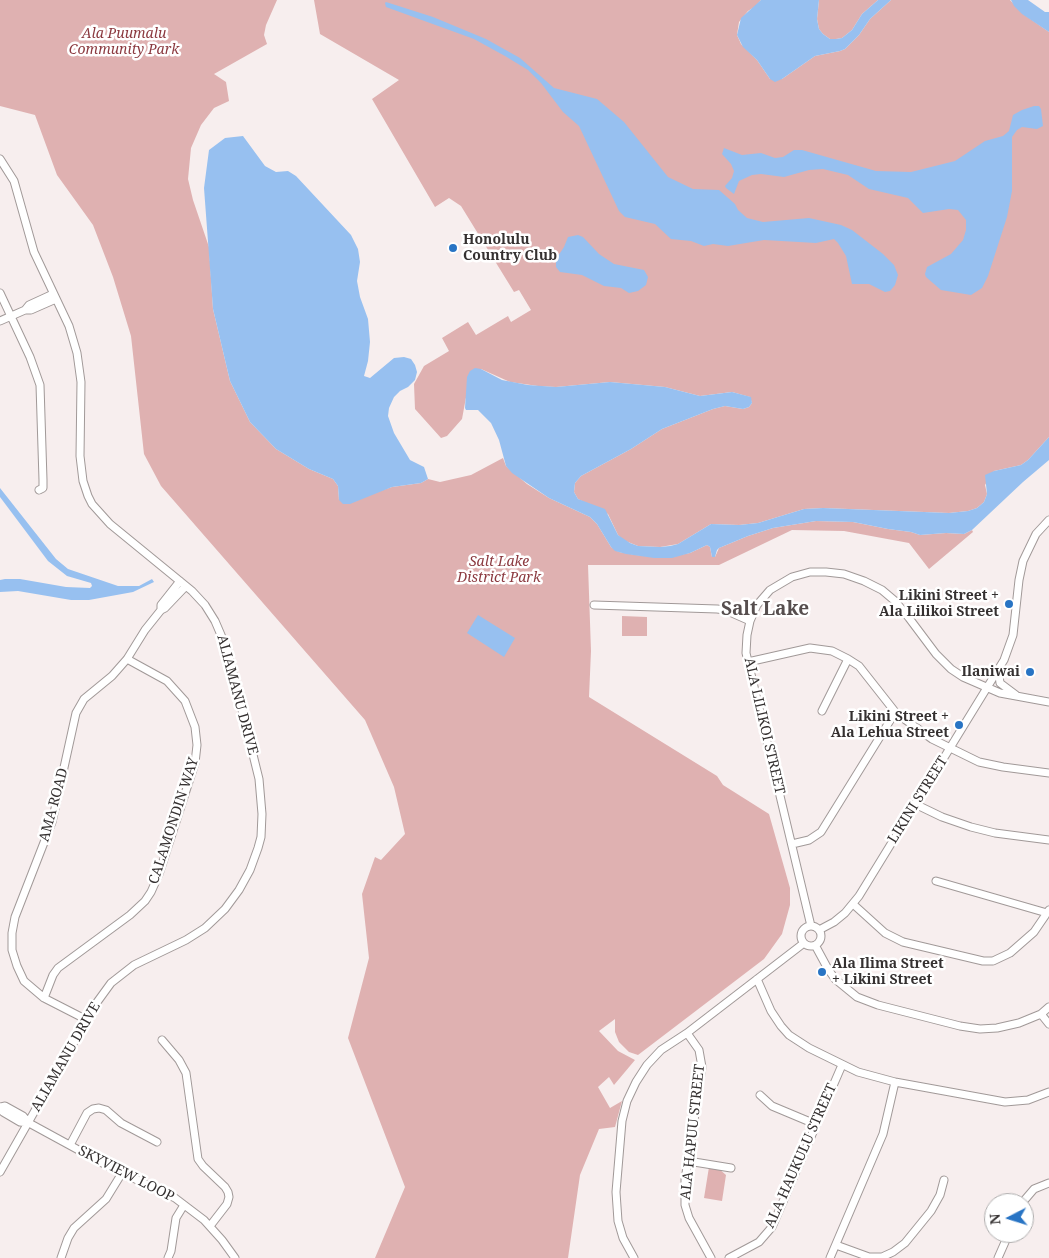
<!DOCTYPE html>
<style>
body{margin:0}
#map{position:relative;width:1049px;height:1258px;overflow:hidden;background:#f7eeee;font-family:"Noto Serif",serif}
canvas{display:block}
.north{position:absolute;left:984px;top:1193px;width:50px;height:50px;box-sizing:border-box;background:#fff;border:1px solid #aeadad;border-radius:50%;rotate:265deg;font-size:14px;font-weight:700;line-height:20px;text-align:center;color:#353131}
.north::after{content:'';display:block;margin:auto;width:18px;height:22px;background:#2874c4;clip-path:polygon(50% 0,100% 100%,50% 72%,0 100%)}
</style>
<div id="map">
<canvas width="1049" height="1258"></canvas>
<div class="north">N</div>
</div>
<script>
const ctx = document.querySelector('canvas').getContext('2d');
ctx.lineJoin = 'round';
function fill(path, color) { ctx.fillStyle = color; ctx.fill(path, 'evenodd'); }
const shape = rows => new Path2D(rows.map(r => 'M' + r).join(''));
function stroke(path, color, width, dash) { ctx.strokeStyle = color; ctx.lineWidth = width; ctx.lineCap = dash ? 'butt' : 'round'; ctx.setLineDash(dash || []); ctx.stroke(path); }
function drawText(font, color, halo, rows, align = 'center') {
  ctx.font = font + ' "Noto Serif",serif'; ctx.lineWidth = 5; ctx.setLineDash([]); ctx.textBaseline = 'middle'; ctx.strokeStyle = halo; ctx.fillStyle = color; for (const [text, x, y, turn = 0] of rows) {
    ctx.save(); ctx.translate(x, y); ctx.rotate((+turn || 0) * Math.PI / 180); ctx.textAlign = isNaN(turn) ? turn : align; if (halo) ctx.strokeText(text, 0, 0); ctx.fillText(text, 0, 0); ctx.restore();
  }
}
const green = shape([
 [0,0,277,0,266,25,264,35,267,44,214,74,226,82,229,101,214,108,201,125,191,148,188,179,193,200,209,247,213,309,230,381,250,422,276,449,309,469,333,479,338,486,339,500,377,492,392,487,421,483,428,479,440,482,471,475,503,458,506,466,527,484,549,498,590,517,597,524,611,547,619,552,636,555,663,558,690,553,707,545,710,547,712,557,715,557,719,548,748,536,773,528,816,521,853,522,888,529,911,532,920,535,946,533,964,534,972,530,973,532,929,569,909,543,844,531,792,530,719,565,588,565,591,651,589,697,717,776,723,785,769,814,790,888,790,905,782,934,764,959,638,1055,629,1052,619,1042,615,1032,615,1019,599,1031,618,1051,635,1060,614,1085,609,1077,598,1087,610,1108,622,1101,615,1127,599,1129,580,1175,568,1258,375,1258,405,1187,348,1038,369,958,362,894,375,857,381,860,405,834,394,787,365,720,161,486,144,454,131,336,113,277,93,225,57,175,35,115,0,106],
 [314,0,761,0,756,6,748,11,739,22,737,35,741,44,757,60,770,79,782,79,815,56,840,51,845,49,859,35,870,19,891,0,1010,0,1022,13,1049,32,1049,437,1028,460,1021,465,994,471,985,485,987,494,984,502,977,508,968,511,949,513,823,508,804,509,758,523,739,525,711,524,678,544,660,547,638,546,623,540,618,535,608,514,578,499,574,492,575,483,581,476,631,449,662,429,713,409,725,406,743,409,749,407,752,403,750,397,732,392,700,396,665,387,610,382,556,387,538,386,510,382,481,369,467,392,462,419,447,436,441,438,415,409,414,384,424,366,449,351,442,338,468,322,476,335,508,316,511,322,531,310,519,290,514,292,461,206,449,198,435,207,372,99,399,80,320,34],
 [819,0,878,0,862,14,852,30,842,38,836,39,830,39,823,34,819,29,817,19],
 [622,616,647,617,647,636,622,636],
 [709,1167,718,1168,726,1175,722,1201,704,1198]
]);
const water = shape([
 [761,0,819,0,817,19,819,29,823,34,830,39,836,39,842,38,852,30,862,14,878,0,891,0,870,19,859,35,845,49,840,51,815,56,782,79,775,82,770,79,757,60,743,47,737,35,741,18],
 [1011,0,1028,0,1045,12,1049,12,1049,32,1022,14,1014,6],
 [386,2,433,17,486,39,520,58,554,88,597,99,624,122,668,177,693,189,719,190,735,204,738,210,747,218,763,222,809,218,841,225,852,230,883,254,894,265,898,275,895,285,890,291,885,292,869,284,852,284,846,256,838,243,834,239,816,243,764,240,728,246,713,244,704,246,691,241,671,239,655,224,625,217,619,211,579,126,563,112,541,83,528,70,505,56,474,39,386,7,385,3],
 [1034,106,1039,106,1041,109,1043,126,1037,129,1022,127,1017,130,1012,137,1012,191,1007,217,988,276,982,288,971,295,941,290,926,277,925,274,927,267,951,254,963,240,966,230,966,220,958,210,949,209,923,213,908,198,869,189,848,175,823,169,809,170,784,177,761,174,752,175,739,181,734,194,726,188,725,186,732,178,734,171,731,164,722,154,724,148,742,155,761,153,775,158,783,157,794,150,802,150,876,171,911,172,955,161,985,141,1003,136,1009,131,1013,115,1022,110],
 [243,136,265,166,276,172,288,171,296,176,351,235,358,249,360,262,357,281,360,297,368,319,370,342,368,361,364,376,370,378,394,358,404,357,411,359,415,365,417,372,415,380,408,387,400,391,394,397,389,408,388,416,394,433,410,460,424,467,428,479,421,483,392,487,350,504,343,504,339,500,338,486,333,479,309,469,276,449,250,422,230,381,213,309,204,188,209,150,225,138],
 [578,235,583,237,599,254,614,264,644,270,648,277,646,285,638,291,629,293,621,288,604,286,582,275,560,272,556,267,556,259,564,247,568,237],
 [475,368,481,369,502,380,528,385,556,387,610,382,665,387,700,396,732,392,751,397,752,403,749,407,743,409,725,406,713,409,662,429,631,449,581,476,575,483,574,492,578,499,605,509,618,535,630,543,638,546,660,547,670,546,678,544,711,524,739,525,758,523,804,509,823,508,949,513,968,511,977,508,984,502,987,494,985,475,994,471,1021,465,1028,460,1049,437,1049,460,1023,482,972,530,964,534,946,533,920,535,911,532,888,529,853,522,816,521,773,528,748,536,719,548,717,550,715,557,712,557,710,547,707,545,690,553,672,558,654,558,626,554,615,551,611,547,597,524,590,517,549,498,512,473,506,466,499,440,491,423,478,410,466,410,465,408,467,377,470,371],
 [0,488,56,559,68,569,118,586,139,586,152,579,154,582,133,592,89,600,71,600,18,591,0,592,0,580,5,579,20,579,66,587,90,588,92,586,91,583,67,576,48,561,0,497],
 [478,615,515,638,504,657,467,633]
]);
const minor = shape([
 [0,159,14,181,34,252,69,326,77,353,81,382,80,456,83,481,88,496,92,504,110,524,192,591,205,605,215,621,227,649,259,779,262,814,261,837,258,848,250,870,239,890,225,909,205,928,186,940,134,965,111,983,95,1005,0,1172],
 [0,293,30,357,40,385,43,480,43,488,39,490],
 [25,310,29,305,53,294],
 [0,321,25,310,31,310,56,299],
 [594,605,717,609,725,610,750,621],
 [161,609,161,605,180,581],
 [748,662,810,648,832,651,848,659,859,666,896,713,932,739,979,762,1003,767,1049,773],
 [1001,667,999,675,1000,683,1016,695],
 [822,711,848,659],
 [915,804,942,817,971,827,995,833,1049,840],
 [792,844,809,840,821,832,891,719,896,713],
 [936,881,1047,913],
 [853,904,885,933,903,942,983,961,993,961,1010,953,1034,932,1049,910],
 [811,926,746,653,747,635,750,621,757,605,770,590,792,577,810,572,826,572,844,574,864,581,882,590,895,601,909,618,936,654,951,669,963,677,1000,693,1049,702],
 '801 936a10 10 0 1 1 20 0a10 10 0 1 1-20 0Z',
 [819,930,834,922,845,913,859,896,1004,660,1013,635,1019,580,1023,561,1036,534,1049,520],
 [815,945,828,969,835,979,857,997,878,1005,960,1026,980,1029,997,1028,1019,1023,1041,1014,1049,1007],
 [757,979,771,1011,781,1026,789,1035,809,1048,858,1072,895,1082,1005,1102,1028,1100,1049,1092],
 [44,998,53,975,58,968,130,915,145,901,151,892,159,874,195,763,197,745,195,727,185,701,167,681,127,659],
 [1041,1014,1049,1024],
 [87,1020,44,998,24,981,17,966,12,950,12,933,15,917,52,822,76,713,84,699,112,676,127,659,145,630,161,610,165,608,186,586],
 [687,1033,699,1050,702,1067,685,1180,685,1205,689,1218,711,1258],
 [162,1040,179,1060,186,1073,198,1159,203,1166,225,1187,228,1192,229,1197,227,1204,210,1226],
 [760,1095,772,1106,815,1124],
 [0,1107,3,1112,20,1122,29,1123,106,1165,175,1198,204,1220,222,1240,235,1258],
 [0,1107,5,1106,23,1116,29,1123],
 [70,1145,87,1113,93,1109,99,1108,106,1110,121,1123,157,1142],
 [688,1161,731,1168],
 [1022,1203,1034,1189,1049,1183],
 [836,1245,869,1257,882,1257,893,1252,905,1243,931,1211,940,1195,944,1180],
 [61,1258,68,1238,74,1228,106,1199,122,1173],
 [168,1258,171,1251,176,1218,184,1205],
 [634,1258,623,1238,618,1221,616,1192,622,1121,627,1101,636,1082,647,1065,661,1050,687,1033,804,943],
 [729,1258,759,1242,772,1227,842,1065],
 [830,1258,883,1134,895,1082],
 [998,1258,1009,1233]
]);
const markers = [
 [453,248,5,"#2874c4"],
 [1009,604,5,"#2874c4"],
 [1030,672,5,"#2874c4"],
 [959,725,5,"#2874c4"],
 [822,972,5,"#2874c4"]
];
const parkNames = [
 ["Ala Puumalu",124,34],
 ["Community Park",124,50],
 ["Salt Lake",499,562],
 ["District Park",499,578]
];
const poiNames = [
 ["Honolulu",463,240,"left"],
 ["Country Club",463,256,"left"],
 ["Likini Street +",999,596],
 ["Ala Lilikoi Street",999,612],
 ["Ilaniwai",1020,672],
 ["Likini Street +",949,717],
 ["Ala Lehua Street",949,733],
 ["Ala Ilima Street",832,964,"left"],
 ["+ Likini Street",832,980,"left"]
];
const streetNames = [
 ["ALIAMANU DRIVE",237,695,75],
 ["ALA LILIKOI STREET",764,726,77],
 ["LIKINI STREET",918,800,-58],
 ["AMA ROAD",54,805,-75],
 ["CALAMONDIN WAY",174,821,-72],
 ["ALIAMANU DRIVE",66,1057,-60],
 ["ALA HAPUU STREET",693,1132,-84],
 ["ALA HAUKULU STREET",801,1156,-66],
 ["SKYVIEW LOOP",126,1174,27]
];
const districtNames = [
 ["Salt Lake",765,610]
];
fill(green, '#dfb1b1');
fill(water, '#97c0f0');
stroke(minor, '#a19998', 9);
stroke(minor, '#fff', 7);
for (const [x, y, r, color] of markers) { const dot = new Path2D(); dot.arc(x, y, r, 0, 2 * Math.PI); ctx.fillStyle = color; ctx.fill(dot); stroke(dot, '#fff', 2); }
drawText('italic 14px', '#8b393f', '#fff', parkNames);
drawText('bold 14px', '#353131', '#fff', poiNames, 'right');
drawText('14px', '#353131', '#fff', streetNames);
drawText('bold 19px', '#564e4e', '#fff', districtNames);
</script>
